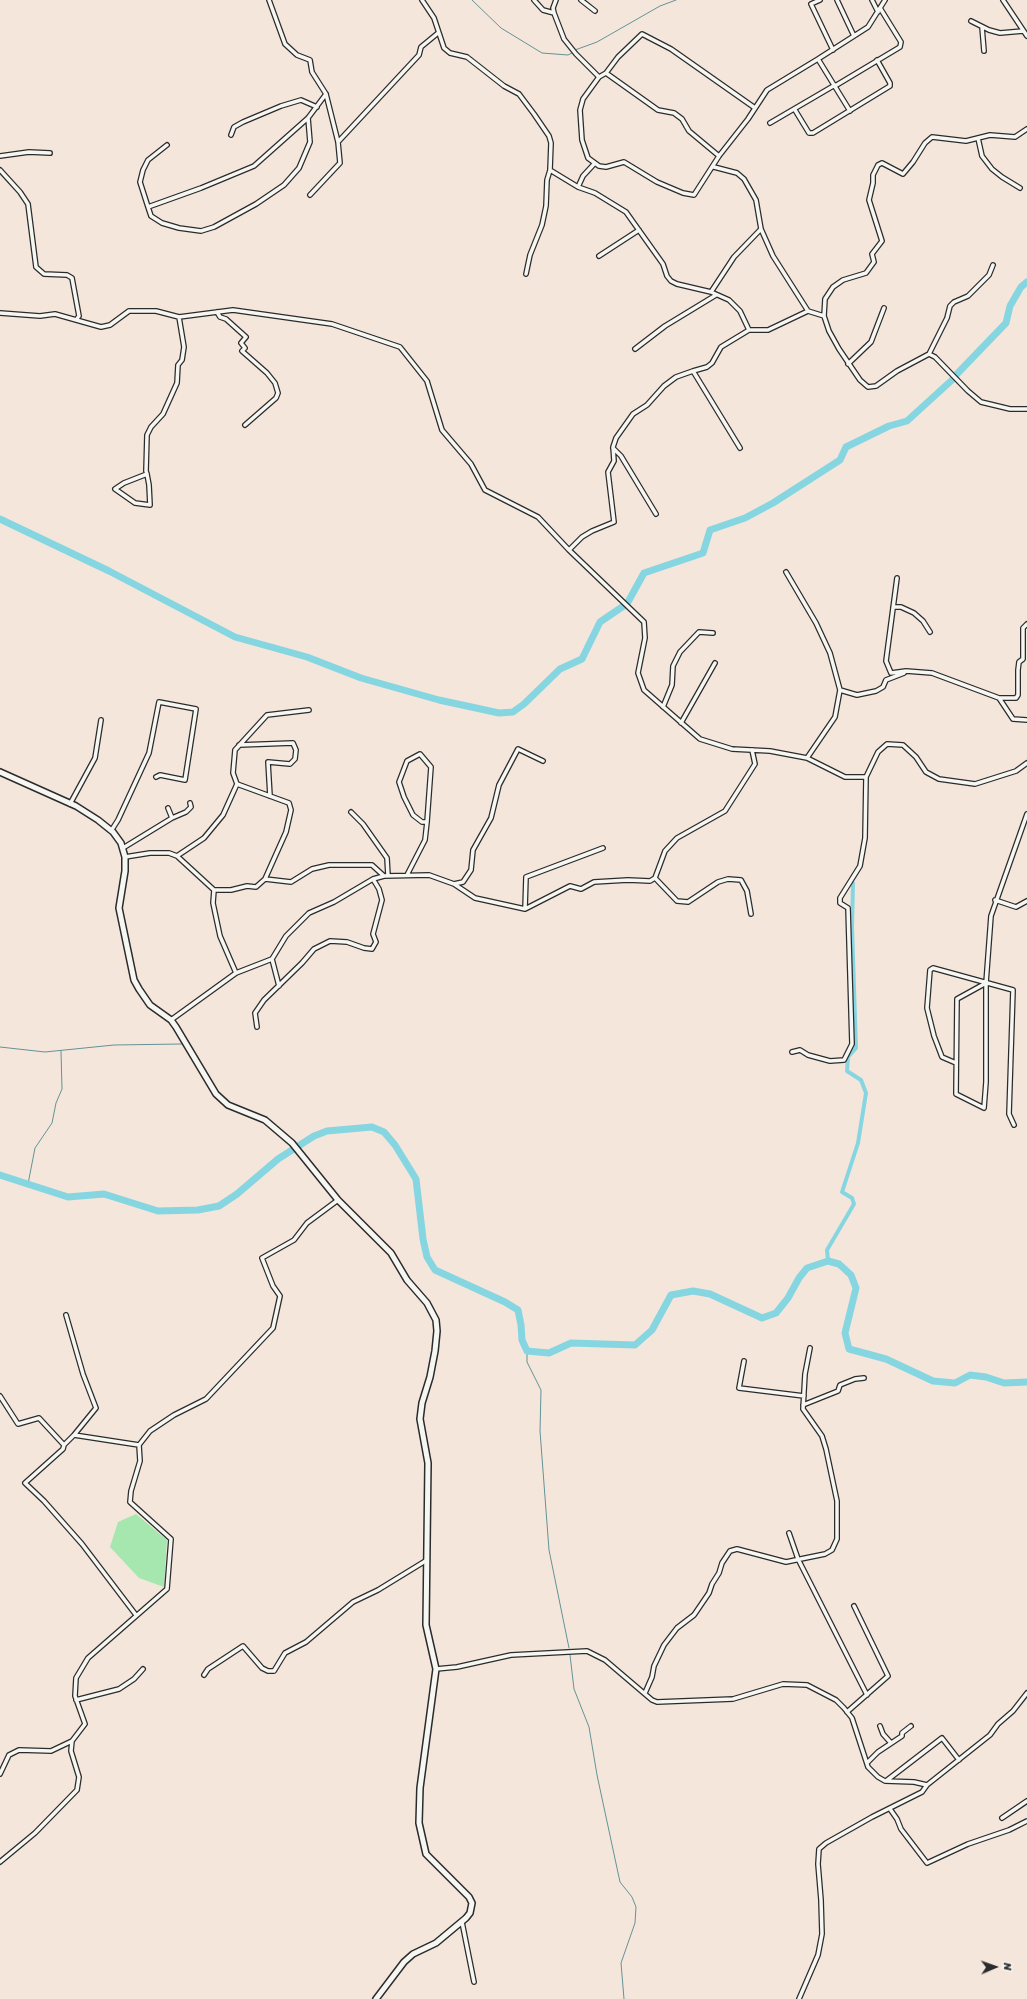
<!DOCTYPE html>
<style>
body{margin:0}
#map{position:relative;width:1027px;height:1999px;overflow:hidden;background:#f5e6db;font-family:Sriracha,sans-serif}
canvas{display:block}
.north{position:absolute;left:975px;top:1947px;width:40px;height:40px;-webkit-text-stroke:3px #f6f6f2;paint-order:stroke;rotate:88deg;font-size:11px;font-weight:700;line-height:16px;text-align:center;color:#2b2b2b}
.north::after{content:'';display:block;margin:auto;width:14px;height:18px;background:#2b2b2b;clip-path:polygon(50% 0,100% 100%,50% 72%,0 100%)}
</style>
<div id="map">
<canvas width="1027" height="1999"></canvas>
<div class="north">N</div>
</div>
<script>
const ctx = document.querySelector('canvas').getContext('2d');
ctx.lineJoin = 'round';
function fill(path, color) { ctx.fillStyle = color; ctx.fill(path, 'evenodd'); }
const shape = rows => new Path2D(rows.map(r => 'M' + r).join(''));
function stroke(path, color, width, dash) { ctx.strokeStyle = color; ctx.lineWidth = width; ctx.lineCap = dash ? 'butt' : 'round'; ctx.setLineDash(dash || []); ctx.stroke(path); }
const green = shape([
 [136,1514,167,1540,164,1587,139,1578,110,1547,118,1522]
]);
const stream = shape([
 [472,0,501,28,542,53,568,55,572,53],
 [575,50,597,42,660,6,676,0],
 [0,1047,45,1052,114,1045,182,1044],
 [28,1184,35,1148,52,1123,56,1103,62,1089,61,1051],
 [527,1351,527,1362,541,1390,540,1431,549,1550,569,1648],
 [570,1655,574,1689,589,1727,597,1775,620,1882,632,1897,636,1907,635,1923,621,1963,624,1999]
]);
const canal = shape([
 [828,1261,827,1250,854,1204,852,1198,842,1192,858,1143,866,1093,861,1080,847,1071,848,1057,856,1048,852,927,853,883]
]);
const river = shape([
 [955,376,1006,323,1010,306,1021,287,1027,282],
 [0,519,109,571,235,637,307,657,361,678,439,700,499,713,513,712,524,704,560,669,582,659,600,622,625,605],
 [628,602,644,573,703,553,710,530,745,518,773,503,840,460,846,447,889,426,907,421,952,380],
 [0,1175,68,1197,104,1194,158,1211,198,1210,219,1206,237,1194,278,1159,314,1136,327,1131,372,1127,384,1132,395,1145,416,1179,423,1239,427,1257,435,1270,505,1302,518,1310,521,1325,522,1340,527,1351,549,1353,571,1343,635,1345,652,1330,671,1295,693,1291,710,1294,762,1318,776,1313,788,1298,799,1278,807,1268,828,1261,839,1264,851,1275,856,1288,845,1333,849,1349,886,1359,933,1381,955,1383,970,1375,986,1377,1004,1383,1027,1382]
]);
const street = shape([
 [269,0,285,44,297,55,310,60,312,72,326,94,338,142,340,163,310,195],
 [422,0,434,18,444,48,450,53,467,57,504,86,519,94,534,114,549,136,551,143,550,170,578,187,595,193,626,212,663,264,667,276,671,281,677,284,711,292,729,300,740,311,749,330],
 [534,0,543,10,554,13],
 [556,0,553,8,554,13,564,39,576,54,599,77,606,73,618,57,642,34,671,49,755,108],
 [581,0,595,11],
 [820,0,811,4,833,50],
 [837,0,854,36],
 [872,0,878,12],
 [1003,0,1027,36],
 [971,21,989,30,1000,33,1023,31],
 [982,27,984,51],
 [818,59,850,111],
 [606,73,658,110,674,113,682,119,689,131,719,156],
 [599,77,583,99,580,110,582,140,588,158,599,166,606,167,624,162,657,182,683,193,694,195,719,156,748,119,767,90,818,59,868,27,885,0],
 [835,86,900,47,901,42,880,8],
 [795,110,809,133,813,133,890,86,890,83,877,60],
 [308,118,310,142,299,168,284,185,256,204,214,227,201,231,179,228,162,223,151,216,148,207,201,188,254,166,308,118,326,94],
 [770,123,835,85],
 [231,135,234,127,243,122,281,106,301,100,317,107],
 [978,138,982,156,992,169,1002,177,1020,188],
 [338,142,419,55,421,47,438,33],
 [0,156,29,152,50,153],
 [714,167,737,173,744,179,756,200,761,229,773,256,808,311,824,316,829,331,839,349,860,380,868,387,876,386,897,371,929,354,935,357,968,391,981,402,1010,409,1027,409],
 [0,170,20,192,28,204,36,267,44,274,67,275,72,278,79,316,76,320],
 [578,187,583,176,595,163],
 [148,207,140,182,143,170,148,160,167,145],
 [599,256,639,230],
 [526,274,530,255,542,225,546,206,547,180,550,170],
 [711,292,734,257,761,229],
 [217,312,220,317,226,319,246,337,241,343,245,348,242,351,267,373,275,383,278,393,276,398,245,425],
 [0,313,40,316,55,314,101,327,110,325,129,311,156,311,179,317,233,310,332,324,400,347,427,381,442,430,471,464,485,490,538,517,569,550,644,622,645,638,638,673,644,690,700,739,732,749,770,751,807,758,845,777,866,777],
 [824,316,825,299,833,287,843,280,866,273,874,262,872,254,882,241,869,200,873,183,873,175,878,165,882,163,903,174,913,162,925,143,932,137,966,141,990,135,1015,137,1027,129],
 [635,349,665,326,716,295],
 [929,354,947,318,950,306,954,302,968,296,989,275,993,265],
 [848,364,871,342,884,308],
 [613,448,621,456,656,514],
 [740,448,693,371,707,367,712,363,721,347,749,330,768,330,808,311],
 [147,474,124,483,115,489,135,503,150,505,149,485,147,474,146,471,147,435,151,427,163,414,177,383,178,365,182,360,184,347,179,317],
 [569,550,582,537,592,531,614,522,608,472,614,461,613,447,616,438,633,414,647,405,664,386,676,377,693,371],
 [786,572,816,623,830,653,840,690,835,717,807,758],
 [897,578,886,661,891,673,906,671,932,673,999,698,1013,719,1027,720],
 [893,607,901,607,914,613,923,621,930,632],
 [840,690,857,695,876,691,883,687,886,680,904,673],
 [999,698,1016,698,1018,695,1018,670,1019,662,1023,659,1023,628,1027,624],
 [663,707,672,685,673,666,680,652,699,632,713,633],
 [681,723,715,663],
 [239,745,293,743,296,750,295,759,290,764,268,762,270,796],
 [237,784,233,773,235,750,267,715,309,710],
 [70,804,95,758,101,720],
 [168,808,172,818],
 [351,812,363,824,387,858,388,876],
 [111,831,118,820,149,753,159,702,196,709,185,780,160,775,156,777],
 [123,848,172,818,186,812,191,807,190,803],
 [125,857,150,853,169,853,177,856,214,890,231,890,247,886,256,887,265,879,286,832,291,810,289,803,237,784,223,815,204,838,177,856],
 [407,875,425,840,427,822,431,767,420,754,407,761,399,782,404,797,413,815,422,822,427,822],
 [655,878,677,901,688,902,718,882,728,879,741,880,747,891,751,914],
 [265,879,291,882,312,869,329,865,372,865,384,876],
 [454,884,463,882,471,870,473,850,491,818,499,785,518,749,543,761],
 [214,890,213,903,220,936,236,973],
 [995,900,1016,907,1027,901],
 [525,909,526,877,603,848],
 [986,983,957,999,956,1094,984,1108,986,1082,986,983,991,916,1027,814],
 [279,986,272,959,286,936,309,913,334,902,373,879],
 [171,1020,236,973,272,959],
 [257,1027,255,1013,264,1000,302,963,314,949,330,941,347,942,364,948,372,949,376,942,373,934,382,900,379,889,373,879,384,876,429,875,454,884,475,898,525,909,570,886,581,889,594,882,628,880,650,881,655,878,665,851,677,838,725,811,755,764,752,750],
 [792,1052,800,1050,808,1055,830,1061,844,1060,852,1044,848,908,840,903,840,898,860,866,865,838,866,777,878,752,887,744,903,745,916,757,926,772,939,779,975,784,1016,771,1027,763],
 [956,1063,942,1057,934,1036,927,1008,930,970,933,968,1013,990,1009,1114,1014,1125],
 [66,1315,83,1374,96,1408,74,1435],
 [744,1361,739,1388,804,1396],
 [0,1396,18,1424,39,1418,64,1445,74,1435,139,1445],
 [803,1405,838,1391,840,1385,855,1379,864,1378],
 [64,1445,63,1449,25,1483,44,1501,82,1544,136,1615],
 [789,1533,798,1559,867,1695],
 [436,1669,457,1667,511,1655,587,1651,605,1660,652,1700,657,1702,733,1699,783,1684,807,1685,836,1700,844,1708,852,1718,868,1767,878,1777,885,1781,914,1782,927,1785,990,1735,998,1724,1013,1711,1027,1693],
 [204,1675,208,1669,243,1646,262,1668,268,1671,274,1671,285,1653,306,1642,353,1602,378,1590,427,1560],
 [645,1693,652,1677,654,1666,664,1645,677,1628,694,1615,709,1593,712,1584,719,1573,722,1563,730,1551,737,1549,786,1562,825,1554,832,1550,837,1539,837,1501,826,1449,822,1436,803,1409,805,1374,810,1348],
 [76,1700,119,1689,134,1679,143,1669],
 [847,1712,888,1676,854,1606],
 [880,1726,883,1734,891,1743],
 [867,1763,878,1752,902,1736,902,1733,911,1726],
 [0,1774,9,1755,19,1750,51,1751,72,1741,85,1724,75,1696,76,1678,88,1658,167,1589,171,1539,130,1502,131,1491,140,1461,139,1445,150,1431,174,1415,206,1399,273,1328,280,1296,273,1286,262,1258,294,1240,307,1223,338,1200],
 [886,1781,942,1738,959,1760],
 [890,1809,897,1819,901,1829,927,1863,968,1844,1009,1830,1027,1821],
 [1002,1818,1027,1801],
 [0,1862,35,1833,77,1790,79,1777,71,1751,72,1741],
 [462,1922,474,1982],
 [799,1999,818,1955,822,1934,821,1900,818,1864,819,1849,826,1843,872,1817,922,1792,927,1785]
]);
const secondary = shape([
 [0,772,76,806,98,820,113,832,121,843,125,857,125,871,119,908,134,980,139,989,150,1005,171,1020,176,1027,216,1094,228,1105,265,1120,292,1143,338,1200,391,1253,407,1280,427,1303,436,1320,437,1331,435,1351,430,1377,422,1403,420,1419,428,1463,426,1625,436,1669,420,1788,419,1823,426,1854,469,1897,472,1903,470,1913,466,1918,436,1943,413,1954,404,1962,376,1999]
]);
fill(green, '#a6e6af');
stroke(stream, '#629298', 1);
stroke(canal, '#86d6e1', 4);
stroke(river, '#86d6e1', 7);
stroke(street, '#2b2b2b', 6);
stroke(secondary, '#2b2b2b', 8);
stroke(street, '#f6f6f2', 3.5);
stroke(secondary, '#f6f6f2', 5);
</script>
